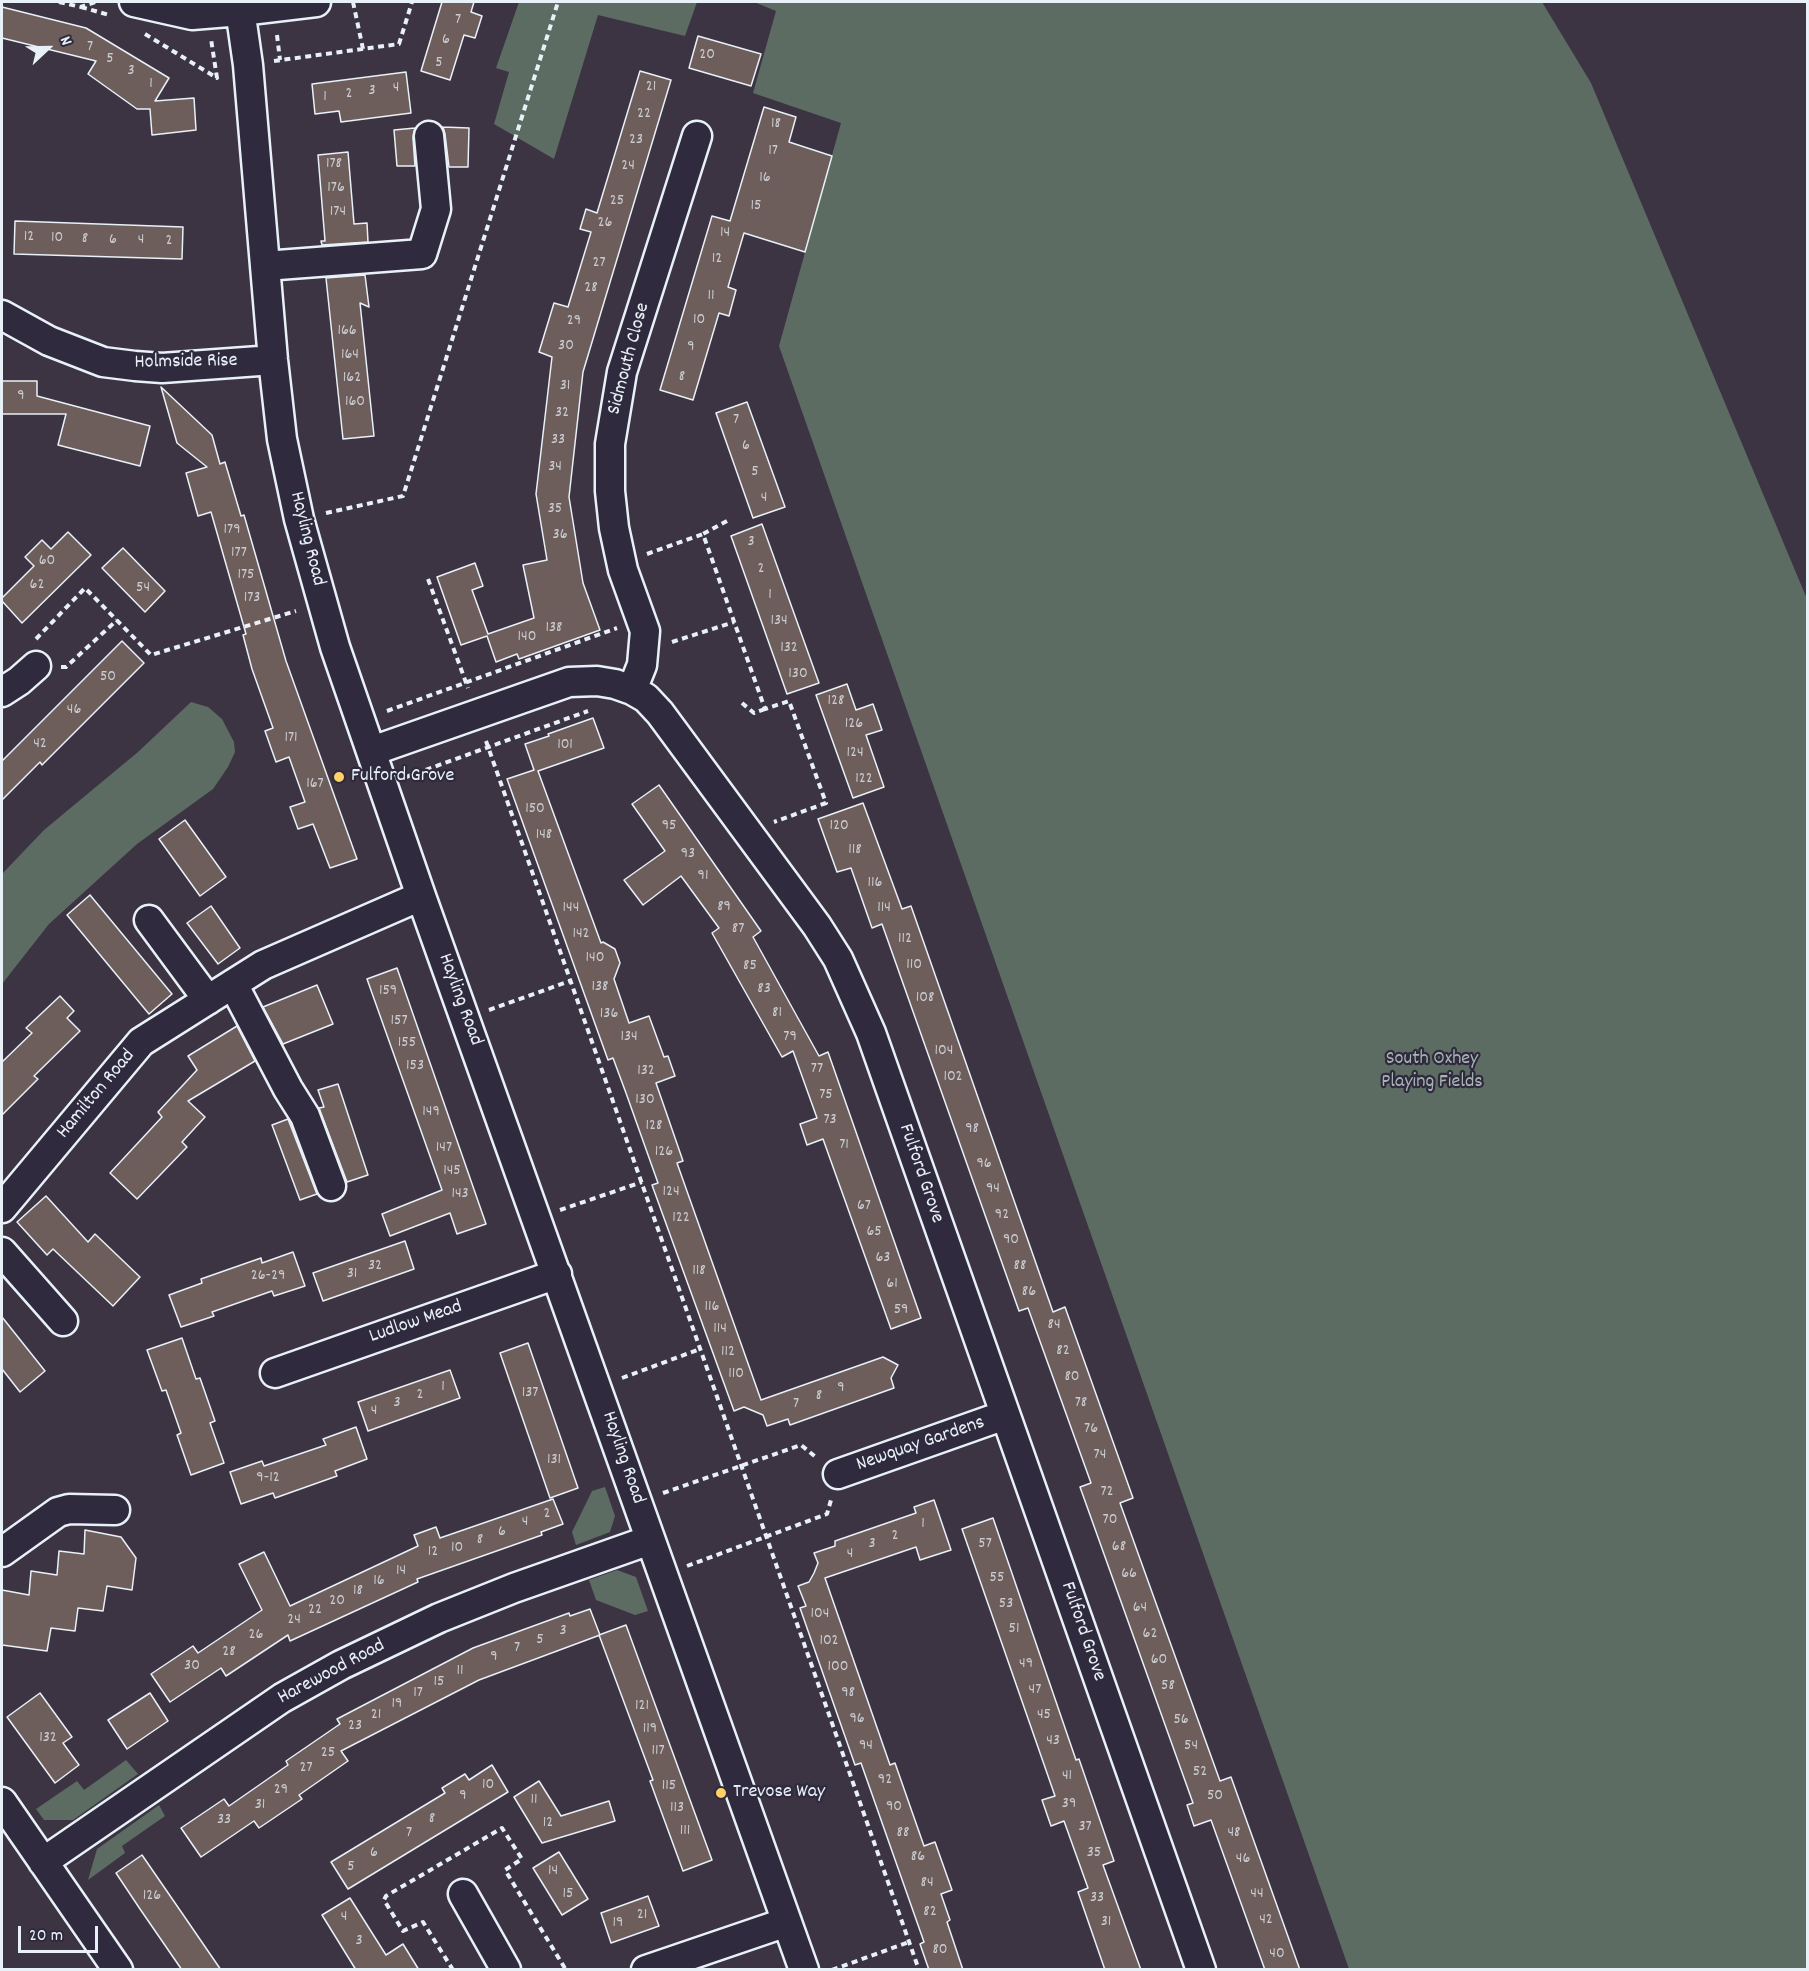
<!DOCTYPE html>
<style>
body{margin:0}
#map{position:relative;width:1809px;height:1971px;overflow:hidden;background:#3c3443;font-family:Dekko,sans-serif}
canvas{display:block}
.frame{position:absolute;inset:0;border:3px solid #e8f1f8;pointer-events:none}
.north{position:absolute;left:18px;top:18px;width:60px;height:60px;-webkit-text-stroke:4px #2f2a3d;paint-order:stroke;rotate:68deg;font-size:16px;font-weight:700;line-height:24px;text-align:center;color:#e8f1f8}
.north::after{content:'';display:block;margin:auto;width:21px;height:27px;background:#e8f1f8;clip-path:polygon(50% 0,100% 100%,50% 72%,0 100%)}
.scale{position:absolute;left:18px;top:1926px;width:80px;height:27px;box-sizing:border-box;border:3px solid #e8f1f8;border-top:0;padding-left:8px;font-size:18px;line-height:21px;white-space:nowrap;color:#e8f1f8;-webkit-text-stroke:4px #2f2a3d;paint-order:stroke}
</style>
<div id="map">
<canvas width="1809" height="1971"></canvas>
<div class="frame"></div>
<div class="north">N</div>
<div class="scale">20 m</div>
</div>
<script>
const ctx = document.querySelector('canvas').getContext('2d');
ctx.lineJoin = 'round';
function fill(path, color) { ctx.fillStyle = color; ctx.fill(path, 'evenodd'); }
const shape = rows => new Path2D(rows.map(r => 'M' + r).join(''));
function stroke(path, color, width, dash) { ctx.strokeStyle = color; ctx.lineWidth = width; ctx.lineCap = dash ? 'butt' : 'round'; ctx.setLineDash(dash || []); ctx.stroke(path); }
function drawText(font, color, halo, rows, align = 'center') {
  ctx.font = font + ' Dekko,sans-serif'; ctx.lineWidth = 4.5; ctx.setLineDash([]); ctx.textBaseline = 'middle'; ctx.strokeStyle = halo; ctx.fillStyle = color; for (const [text, x, y, turn = 0] of rows) {
    ctx.save(); ctx.translate(x, y); ctx.rotate((+turn || 0) * Math.PI / 180); ctx.textAlign = isNaN(turn) ? turn : align; if (halo) ctx.strokeText(text, 0, 0); ctx.fillText(text, 0, 0); ctx.restore();
  }
}
const green = shape([
 [519,2,697,2,685,36,598,15,554,159,494,124,509,72,496,68],
 [754,2,1542,2,1591,83,1807,599,1807,1969,1349,1969,779,346,841,123,753,93,776,11],
 [191,702,208,707,222,719,234,742,235,752,228,767,213,789,137,844,49,924,2,984,2,874,44,830,138,752],
 [605,1487,615,1516,610,1532,576,1545,572,1532,592,1491],
 [617,1570,636,1577,648,1611,635,1615,596,1600,589,1580],
 [126,1760,138,1774,73,1820,44,1820,36,1809,77,1781,84,1790],
 [159,1805,165,1816,122,1846,125,1853,88,1880,97,1849]
]);
const building = shape([
 [442,2,474,2,471,12,482,16,475,38,464,35,450,80,421,71,442,2],
 [2,7,86,28,169,78,155,101,194,98,196,130,152,135,150,109,137,109,88,74,96,61,2,38,2,7],
 [698,36,761,54,751,86,689,68,698,36],
 [640,71,671,80,583,372,569,497,583,583,600,630,519,659,517,654,496,662,487,636,461,645,437,577,475,563,483,586,472,590,488,634,534,618,523,565,547,560,536,494,552,357,539,352,554,303,568,307,591,232,580,229,586,209,597,213,640,71],
 [406,72,411,113,341,122,339,111,315,114,312,84,406,72],
 [764,107,796,117,789,142,832,156,805,252,744,233,728,287,736,290,729,316,719,313,693,400,660,390,712,216,730,221,764,107],
 [443,127,469,128,468,167,449,167,445,134,443,127],
 [415,128,413,138,415,166,397,166,394,130,415,128],
 [348,152,354,224,367,223,368,242,322,245,321,241,325,241,318,155,348,152],
 [15,221,183,227,182,259,14,254,15,221],
 [365,275,369,307,360,303,374,436,343,439,326,278,365,275],
 [2,381,37,381,37,396,150,426,140,466,58,445,66,414,2,414,2,381],
 [161,387,212,435,220,464,225,462,241,516,244,515,286,661,357,859,330,868,313,824,298,829,290,807,305,802,289,757,276,762,265,731,273,728,252,669,243,635,246,634,211,512,198,516,186,473,207,467,177,443,161,387],
 [747,402,785,507,753,518,716,413,747,402],
 [762,524,819,683,787,694,731,536,762,524],
 [68,532,91,555,22,623,2,601,2,598,34,566,25,557,42,540,51,549,68,532],
 [123,548,165,591,145,612,102,568,123,548],
 [122,641,144,663,42,765,40,762,2,800,2,761,122,641],
 [847,684,856,710,873,704,882,730,866,735,884,787,853,798,816,695,847,684],
 [593,718,604,748,538,771,601,943,603,942,615,949,620,963,614,979,629,1023,649,1016,664,1057,668,1056,675,1076,656,1083,683,1161,677,1163,761,1400,883,1357,898,1365,891,1378,894,1388,790,1425,788,1419,767,1426,763,1415,744,1407,734,1411,652,1185,658,1183,626,1093,613,1058,608,1060,507,779,534,770,525,744,549,736,548,734,593,718],
 [659,785,761,931,753,937,819,1056,828,1052,921,1318,891,1329,823,1139,807,1145,800,1124,817,1118,793,1051,782,1057,712,933,719,928,681,876,643,905,624,880,665,851,632,804,659,785],
 [863,803,902,909,911,906,1053,1312,1065,1307,1133,1498,1120,1503,1139,1556,1220,1781,1231,1777,1300,1970,1265,1970,1211,1820,1194,1826,1187,1805,1193,1803,1080,1487,1091,1483,1028,1308,1019,1311,882,924,872,928,851,868,837,872,818,819,863,803],
 [185,820,226,877,200,896,159,839,185,820],
 [90,895,172,994,149,1014,67,915,90,895],
 [211,906,240,948,218,964,187,923,211,906],
 [397,968,486,1224,457,1234,450,1213,390,1236,382,1214,442,1190,367,979,397,968],
 [317,985,333,1024,283,1044,263,1007,317,985],
 [60,996,74,1011,67,1018,80,1031,34,1076,38,1079,2,1115,2,1062,32,1033,26,1028,60,996],
 [237,1026,255,1061,188,1101,205,1117,182,1142,187,1147,137,1199,110,1173,162,1117,158,1112,197,1070,188,1056,237,1026],
 [338,1084,368,1175,347,1182,319,1108,324,1107,318,1090,338,1084],
 [288,1119,317,1194,300,1200,272,1125,288,1119],
 [46,1196,88,1242,95,1234,140,1277,113,1306,53,1249,47,1255,17,1222,46,1196],
 [405,1241,414,1269,323,1301,313,1273,405,1241],
 [293,1252,305,1286,274,1296,272,1291,212,1312,214,1316,181,1327,169,1295,202,1283,201,1279,261,1258,262,1263,293,1252],
 [2,1317,45,1371,20,1392,2,1369,2,1317],
 [182,1338,196,1379,200,1378,215,1421,210,1423,224,1463,191,1475,177,1435,181,1433,166,1390,162,1391,147,1350,182,1338],
 [528,1343,578,1488,550,1498,500,1353,528,1343],
 [450,1370,460,1398,368,1431,358,1402,450,1370],
 [356,1427,367,1459,335,1471,337,1476,275,1498,273,1493,241,1504,230,1472,262,1461,264,1466,326,1445,323,1439,356,1427],
 [553,1499,563,1524,541,1532,542,1535,417,1579,418,1582,290,1641,288,1635,226,1676,221,1668,170,1702,151,1674,193,1646,198,1653,262,1610,239,1564,264,1552,290,1606,418,1546,414,1535,436,1527,440,1538,553,1499],
 [934,1500,951,1550,920,1560,916,1547,825,1578,890,1765,895,1763,924,1846,935,1842,952,1890,941,1894,950,1920,947,1922,963,1970,929,1970,920,1944,924,1942,861,1763,855,1765,800,1608,806,1606,798,1586,809,1582,814,1573,818,1563,814,1553,835,1546,835,1541,916,1513,914,1507,934,1500],
 [993,1518,1076,1760,1079,1759,1114,1861,1103,1865,1141,1970,1105,1970,1078,1892,1088,1888,1064,1821,1051,1826,1042,1800,1055,1796,962,1529,993,1518],
 [85,1530,121,1537,136,1558,132,1590,107,1586,103,1611,78,1608,75,1631,51,1628,47,1651,2,1645,2,1590,29,1595,31,1571,57,1575,59,1551,84,1554,85,1530],
 [590,1609,600,1635,479,1680,341,1751,348,1761,299,1795,302,1799,259,1828,254,1821,201,1857,181,1828,224,1799,229,1806,288,1765,286,1761,340,1724,337,1719,473,1648,569,1613,570,1616,590,1609],
 [626,1625,712,1860,683,1871,650,1781,653,1780,599,1635,626,1625],
 [40,1693,72,1737,63,1743,79,1765,55,1783,7,1717,40,1693],
 [150,1693,168,1721,127,1749,108,1720,150,1693],
 [492,1765,508,1792,348,1889,331,1862,445,1793,442,1788,465,1774,469,1780,492,1765],
 [539,1781,561,1816,609,1801,615,1821,542,1843,514,1797,539,1781],
 [559,1852,588,1899,562,1915,533,1868,559,1852],
 [142,1855,184,1916,221,1970,182,1970,140,1909,116,1873,142,1855],
 [648,1896,659,1926,611,1943,601,1913,648,1896],
 [350,1898,386,1955,403,1944,419,1970,356,1970,322,1915,350,1898]
]);
const path = shape([
 [59,2,81,7,95,2],
 [353,2,363,49],
 [81,7,109,15],
 [145,34,217,78,211,39],
 [277,35,280,60],
 [274,61,399,44,412,2],
 [326,513,403,496,558,2],
 [727,521,703,534,765,709,789,701,826,803,774,822],
 [647,554,703,534],
 [428,579,468,688],
 [36,639,85,588,151,655,296,611],
 [672,642,734,622],
 [61,667,66,667,117,620],
 [742,703,754,713,765,709],
 [387,711,617,628],
 [486,741,919,1970],
 [406,777,588,711],
 [489,1010,570,981],
 [560,1210,642,1182],
 [622,1378,700,1349],
 [663,1493,801,1445,817,1458],
 [687,1566,827,1514,831,1500],
 [453,1970,423,1922,403,1931,384,1900,386,1896,502,1828,522,1859,505,1870,566,1970],
 [832,1970,909,1942]
]);
const minor = shape([
 [134,2,192,15,241,11,316,2],
 [239,2,248,65,273,360,282,439,299,519,335,647,421,896,804,1970],
 [265,266,422,254,436,209,429,136],
 [2,315,49,341,103,362,135,366,162,368,273,360],
 [632,690,642,665,645,631,623,570,614,528,610,491,610,444,622,372,697,136],
 [2,692,19,681,36,666],
 [372,751,569,682,597,681,615,684,632,690,646,698,660,713,817,926,838,959,871,1033,1201,1970],
 [149,920,208,1000],
 [233,984,288,1089,305,1116,331,1186],
 [2,1208,141,1042,263,965,421,896],
 [2,1252,63,1321],
 [275,1373,557,1274],
 [838,1474,1005,1415],
 [2,1552,58,1512,69,1509,115,1510],
 [2,1802,118,1970],
 [43,1862,282,1698,341,1665,439,1618,514,1588,650,1540],
 [463,1894,506,1970],
 [646,1970,787,1922]
]);
const markers = [
 [339,777,6,"#ffd166"],
 [721,1793,6,"#ffd166"]
];
const numberNames = [
 ["7",458,21],
 ["6",446,41],
 ["7",90,48],
 ["20",707,56],
 ["5",110,60],
 ["5",439,64],
 ["3",131,72],
 ["1",151,85],
 ["21",651,88],
 ["4",396,89],
 ["3",372,92],
 ["2",349,95],
 ["1",325,98],
 ["22",644,115],
 ["18",776,125],
 ["23",636,141],
 ["17",773,152],
 ["178",334,165],
 ["24",628,167],
 ["16",765,179],
 ["176",336,189],
 ["25",617,202],
 ["15",756,207],
 ["174",338,213],
 ["26",605,224],
 ["14",725,234],
 ["12",29,238],
 ["10",57,239],
 ["8",85,240],
 ["6",113,241],
 ["4",141,241],
 ["2",169,242],
 ["12",717,260],
 ["27",599,264],
 ["28",591,289],
 ["11",711,297],
 ["10",699,321],
 ["29",574,322],
 ["166",347,332],
 ["30",566,347],
 ["9",691,348],
 ["164",350,356],
 ["8",682,378],
 ["162",352,379],
 ["31",565,387],
 ["9",21,397],
 ["160",355,403],
 ["32",562,414],
 ["7",736,421],
 ["33",558,441],
 ["6",746,447],
 ["34",555,468],
 ["5",755,473],
 ["4",764,499],
 ["35",555,510],
 ["179",232,531],
 ["36",560,536],
 ["3",751,543],
 ["177",239,554],
 ["60",47,562],
 ["2",761,570],
 ["175",246,576],
 ["62",37,586],
 ["54",143,589],
 ["1",770,596],
 ["173",252,599],
 ["134",779,622],
 ["138",554,629],
 ["140",527,638],
 ["132",789,649],
 ["130",798,675],
 ["50",108,678],
 ["128",836,702],
 ["46",74,711],
 ["126",854,725],
 ["171",291,739],
 ["42",40,745],
 ["101",565,746],
 ["124",855,754],
 ["122",864,780],
 ["167",315,785],
 ["150",535,810],
 ["95",669,827],
 ["120",839,827],
 ["148",544,836],
 ["118",855,851],
 ["93",688,855],
 ["91",703,877],
 ["116",875,884],
 ["89",724,908],
 ["144",571,909],
 ["114",884,909],
 ["87",738,930],
 ["142",581,935],
 ["112",905,940],
 ["140",595,959],
 ["110",914,966],
 ["85",750,967],
 ["138",600,988],
 ["83",764,990],
 ["159",388,992],
 ["108",925,999],
 ["81",777,1014],
 ["136",609,1015],
 ["157",399,1022],
 ["134",629,1038],
 ["79",790,1038],
 ["155",407,1044],
 ["104",944,1052],
 ["153",415,1067],
 ["77",817,1070],
 ["132",646,1072],
 ["102",953,1078],
 ["75",826,1096],
 ["130",645,1101],
 ["149",431,1113],
 ["73",830,1121],
 ["128",654,1127],
 ["98",972,1130],
 ["71",844,1146],
 ["147",444,1149],
 ["126",664,1153],
 ["96",984,1165],
 ["145",452,1172],
 ["94",993,1190],
 ["124",671,1193],
 ["143",460,1195],
 ["67",864,1207],
 ["92",1002,1216],
 ["122",681,1219],
 ["65",874,1233],
 ["90",1011,1241],
 ["63",883,1259],
 ["32",375,1267],
 ["88",1020,1267],
 ["118",699,1272],
 ["31",352,1275],
 ["26-29",268,1277],
 ["61",892,1285],
 ["86",1029,1293],
 ["116",712,1308],
 ["59",901,1311],
 ["84",1054,1326],
 ["114",720,1330],
 ["82",1063,1352],
 ["112",728,1353],
 ["110",736,1375],
 ["80",1072,1378],
 ["1",443,1388],
 ["9",841,1389],
 ["137",530,1394],
 ["2",420,1396],
 ["8",819,1397],
 ["3",397,1404],
 ["78",1081,1404],
 ["7",796,1405],
 ["4",374,1412],
 ["76",1091,1430],
 ["74",1100,1456],
 ["131",554,1461],
 ["9-12",268,1479],
 ["72",1107,1493],
 ["2",547,1515],
 ["70",1110,1521],
 ["4",525,1523],
 ["1",923,1525],
 ["6",502,1533],
 ["2",895,1537],
 ["8",480,1541],
 ["3",872,1545],
 ["57",985,1545],
 ["68",1119,1548],
 ["10",457,1549],
 ["12",433,1553],
 ["4",850,1555],
 ["14",401,1572],
 ["66",1129,1575],
 ["55",997,1579],
 ["16",379,1582],
 ["18",358,1592],
 ["20",337,1602],
 ["53",1006,1605],
 ["64",1140,1609],
 ["22",315,1611],
 ["104",820,1615],
 ["24",294,1621],
 ["51",1014,1630],
 ["3",563,1632],
 ["62",1150,1635],
 ["26",256,1636],
 ["5",540,1641],
 ["102",829,1642],
 ["7",517,1649],
 ["28",229,1653],
 ["9",494,1658],
 ["60",1159,1661],
 ["49",1026,1665],
 ["30",192,1667],
 ["100",838,1668],
 ["11",460,1672],
 ["15",439,1683],
 ["58",1168,1687],
 ["47",1035,1691],
 ["17",418,1694],
 ["98",848,1694],
 ["19",397,1705],
 ["121",642,1707],
 ["21",376,1716],
 ["45",1044,1716],
 ["96",857,1720],
 ["56",1181,1721],
 ["23",355,1727],
 ["119",650,1730],
 ["132",48,1739],
 ["43",1053,1742],
 ["94",866,1747],
 ["54",1191,1747],
 ["117",658,1752],
 ["25",328,1754],
 ["27",306,1769],
 ["52",1200,1773],
 ["41",1067,1777],
 ["92",885,1781],
 ["10",488,1786],
 ["115",669,1787],
 ["29",281,1791],
 ["9",463,1797],
 ["50",1215,1797],
 ["11",534,1801],
 ["39",1069,1805],
 ["31",260,1806],
 ["90",894,1808],
 ["113",677,1809],
 ["8",432,1820],
 ["33",224,1821],
 ["12",548,1824],
 ["37",1085,1828],
 ["111",685,1832],
 ["7",409,1834],
 ["88",903,1834],
 ["48",1234,1834],
 ["6",374,1854],
 ["35",1094,1854],
 ["86",918,1858],
 ["46",1243,1860],
 ["5",351,1868],
 ["14",553,1872],
 ["84",927,1884],
 ["15",568,1895],
 ["44",1257,1895],
 ["126",152,1897],
 ["33",1097,1899],
 ["82",930,1913],
 ["21",642,1916],
 ["4",344,1918],
 ["42",1266,1921],
 ["31",1106,1923],
 ["19",618,1924],
 ["3",359,1942],
 ["80",940,1951],
 ["40",1277,1955]
];
const streetNames = [
 ["Sidmouth Close",630,359,-75],
 ["Holmside Rise",186,363,-1],
 ["Hayling Road",306,539,76],
 ["Hayling Road",459,1000,70],
 ["Hamilton Road",97,1095,-50],
 ["Fulford Grove",920,1174,71],
 ["Ludlow Mead",416,1323,-19],
 ["Newquay Gardens",921,1445,-19],
 ["Hayling Road",622,1458,71],
 ["Fulford Grove",1082,1632,71],
 ["Harewood Road",332,1673,-28]
];
const poiNames = [
 ["Fulford Grove",351,777],
 ["Trevose Way",733,1793]
];
const parkNames = [
 ["South Oxhey",1432,1060],
 ["Playing Fields",1432,1083]
];
fill(green, '#5c6c63');
fill(building, '#6e5e5b');
stroke(building, '#e8f1f8', 1.5);
stroke(minor, '#e8f1f8', 33);
stroke(path, '#e8f1f8', 4, [6, 4.5]);
stroke(minor, '#2f2a3d', 28);
for (const [x, y, r, color] of markers) { const dot = new Path2D(); dot.arc(x, y, r, 0, 2 * Math.PI); ctx.fillStyle = color; ctx.fill(dot); stroke(dot, '#2f2a3d', 2); }
drawText('16px', '#caccd1', null, numberNames);
drawText('20px', '#e8f1f8', '#2f2a3d', streetNames);
drawText('20px', '#e8f1f8', '#2f2a3d', poiNames, 'left');
drawText('20px', '#a9b5b5', '#2f2a3d', parkNames);
</script>
